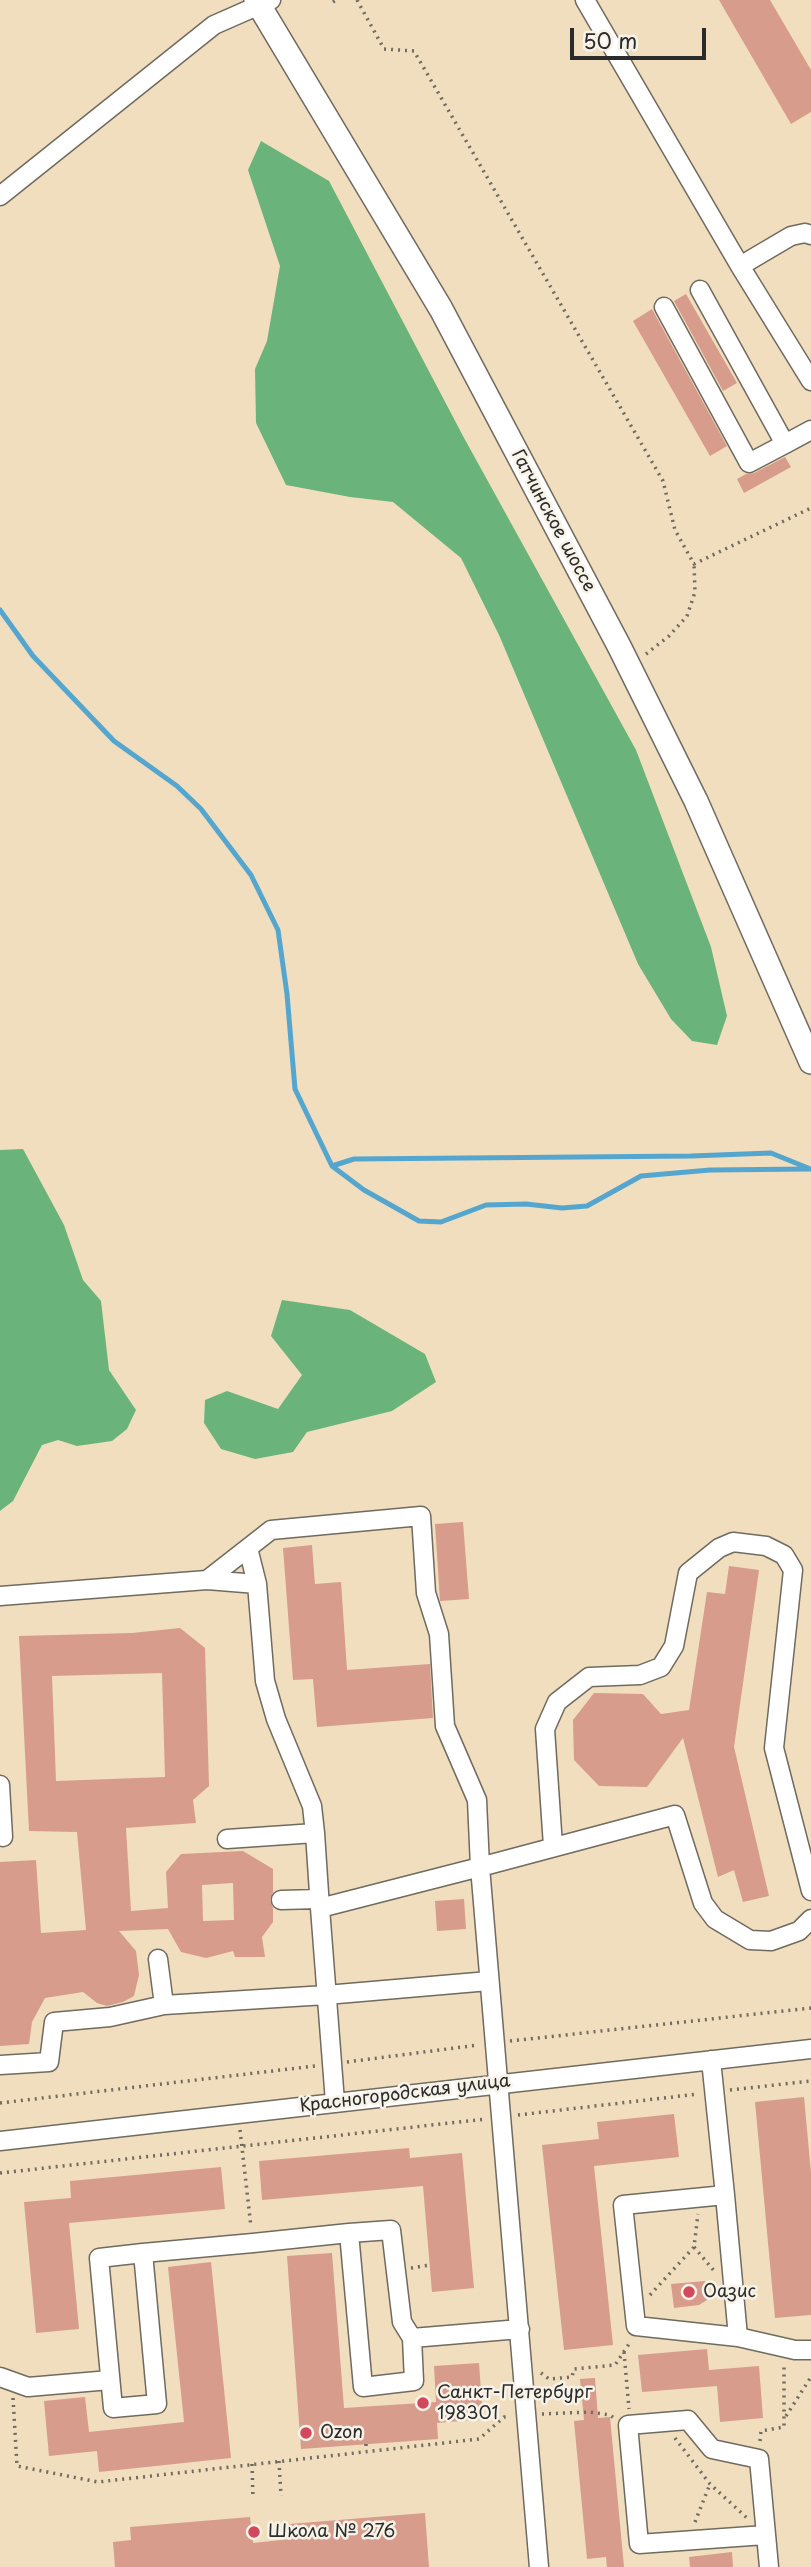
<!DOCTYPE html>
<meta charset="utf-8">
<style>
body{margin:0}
#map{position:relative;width:811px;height:2567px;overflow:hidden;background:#f0debf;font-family:"Playpen Sans",sans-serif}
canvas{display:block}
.scale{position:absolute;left:570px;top:28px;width:136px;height:32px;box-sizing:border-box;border:4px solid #2b2b2b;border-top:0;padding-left:9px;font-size:21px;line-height:24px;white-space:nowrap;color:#2b2b2b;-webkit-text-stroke:5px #f7f3e8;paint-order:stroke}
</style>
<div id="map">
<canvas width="811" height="2567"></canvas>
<div class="scale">50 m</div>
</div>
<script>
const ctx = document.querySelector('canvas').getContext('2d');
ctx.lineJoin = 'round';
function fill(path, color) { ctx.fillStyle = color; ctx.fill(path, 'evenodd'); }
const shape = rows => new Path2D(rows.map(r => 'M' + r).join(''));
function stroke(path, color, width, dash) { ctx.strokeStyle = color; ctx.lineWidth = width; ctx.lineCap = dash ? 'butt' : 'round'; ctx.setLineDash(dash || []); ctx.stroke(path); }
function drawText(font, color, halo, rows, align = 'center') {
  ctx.font = font + ' "Playpen Sans",sans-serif'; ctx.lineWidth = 5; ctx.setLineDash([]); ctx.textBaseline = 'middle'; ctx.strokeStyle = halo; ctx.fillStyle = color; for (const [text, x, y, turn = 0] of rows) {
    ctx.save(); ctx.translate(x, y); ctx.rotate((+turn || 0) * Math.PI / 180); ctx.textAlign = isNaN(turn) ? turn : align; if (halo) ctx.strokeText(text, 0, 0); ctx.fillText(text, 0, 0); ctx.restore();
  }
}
const forest = shape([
 [261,141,329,181,463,436,636,750,711,947,727,1016,717,1045,692,1041,671,1019,638,964,499,635,461,558,393,502,350,497,286,485,256,423,255,369,267,341,280,266,248,170],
 [23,1149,64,1225,83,1280,101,1301,109,1370,136,1410,127,1429,112,1441,77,1446,58,1440,42,1445,13,1501,0,1511,0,1150],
 [282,1300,350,1310,425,1354,436,1382,392,1411,307,1432,293,1452,255,1459,221,1449,204,1423,205,1400,227,1391,278,1409,302,1375,271,1336]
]);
const stream = shape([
 [0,610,33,656,114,741,177,786,201,809,251,875,278,930,287,994,295,1089,332,1166,364,1190,419,1221,441,1222,486,1205,526,1204,562,1208,587,1206,641,1176,710,1170,811,1169],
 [332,1166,354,1159,691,1156,771,1153,808,1168]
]);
const building = shape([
 [719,0,770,0,811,70,811,112,791,124],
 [686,294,737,383,723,391,674,301],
 [652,309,727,446,710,456,633,321],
 [785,457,791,467,744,493,737,479,746,474,754,473],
 [463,1522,469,1599,440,1601,435,1524],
 [312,1545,315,1584,341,1582,347,1670,430,1664,433,1718,317,1727,313,1679,293,1680,283,1548],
 [729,1566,759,1570,734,1747,769,1896,743,1902,734,1870,718,1877,683,1738,647,1787,599,1786,574,1760,573,1720,594,1693,643,1694,661,1714,689,1710,707,1592,725,1594],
 [180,1628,205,1648,209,1786,193,1800,196,1823,126,1828,131,1911,168,1908,166,1872,181,1854,243,1851,273,1869,273,1892,270,1900,273,1908,273,1922,262,1937,265,1957,235,1957,233,1951,206,1958,181,1952,168,1929,119,1931,136,1951,139,1975,134,1996,123,2002,107,2006,97,2003,83,1992,45,1998,32,2022,29,2044,0,2046,0,1862,36,1860,41,1933,86,1930,77,1832,29,1831,19,1636,132,1633],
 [162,1673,165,1777,56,1781,52,1676],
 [233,1883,234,1920,203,1921,202,1885],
 [464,1899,466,1929,437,1931,435,1901],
 [804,2097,811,2173,811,2315,775,2318,755,2102],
 [674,2114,679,2157,594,2166,613,2345,564,2350,542,2145,599,2139,597,2122],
 [409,2148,410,2158,462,2153,474,2288,432,2292,423,2186,262,2200,259,2161],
 [221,2167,225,2209,69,2223,79,2329,36,2333,24,2202,71,2198,70,2181],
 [332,2253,344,2408,436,2402,434,2366,479,2363,483,2419,437,2423,438,2439,301,2449,287,2256],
 [211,2262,231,2458,99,2472,97,2451,49,2456,44,2401,85,2397,89,2432,184,2422,168,2267],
 [705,2281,707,2300,699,2305,674,2308,671,2284],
 [707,2349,709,2370,759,2366,763,2418,720,2422,717,2386,642,2392,638,2355],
 [595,2378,598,2418,610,2417,624,2567,607,2567,606,2557,587,2559,574,2421,584,2420,580,2379],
 [425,2513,429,2567,115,2567,113,2542,131,2540,130,2527,250,2517,253,2543,290,2539,289,2524],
 [732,2552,733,2567,690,2567,689,2557]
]);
const path = shape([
 [357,0,384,49,414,51,663,481,675,530,694,564,811,508],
 [333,2,336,0],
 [646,654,669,636,687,616,695,592,694,564],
 [510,2041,811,2008],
 [347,2062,478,2045],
 [730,2090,811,2081],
 [0,2103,315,2066],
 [518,2115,698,2094],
 [240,2130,251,2227],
 [0,2173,486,2119],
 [694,2247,715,2272],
 [411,2268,430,2265],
 [650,2295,694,2247,698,2214],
 [624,2352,629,2409],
 [541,2373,549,2379,572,2377,574,2369,615,2365,631,2341],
 [13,2398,17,2466,98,2482,479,2439,504,2417,510,2417],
 [542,2414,589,2412,610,2415,614,2418],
 [786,2416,811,2377],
 [675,2438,710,2484,747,2518],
 [760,2441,761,2431,784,2427,784,2363],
 [366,2444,366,2451],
 [279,2461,281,2496],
 [252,2464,253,2499],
 [695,2522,710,2484]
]);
const minor = shape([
 [585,0,740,266,811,381],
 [0,196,214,25,271,0],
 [740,266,791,236,805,233,811,235],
 [700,290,785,444,811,430],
 [664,307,749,463,785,444],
 [207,1580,257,1584],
 [0,1596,207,1580,248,1548],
 [0,1785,3,1837],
 [315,1833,312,1806,276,1719,265,1681,257,1584,248,1548,271,1530,421,1516,426,1593,439,1634,445,1726,477,1800,480,1867,320,1908,335,2102],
 [227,1839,315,1833,320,1908],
 [553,1846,545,1729,557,1702,589,1677,640,1675,661,1667,674,1646,688,1573,719,1548,733,1542,766,1546,784,1555,793,1570,774,1748,811,1891],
 [281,1900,319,1899],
 [158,1959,164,2005],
 [711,2060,725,2195],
 [0,2065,49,2062,54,2022,110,2017,164,2005,326,1995,489,1981],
 [0,2141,811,2049],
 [143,2253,157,2404,113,2408,99,2258,143,2253,253,2243,349,2233],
 [738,2337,725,2195,623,2205,636,2326,738,2337,795,2350,811,2350],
 [412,2338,402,2322,391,2230,349,2233,363,2387,414,2381,412,2338,520,2329],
 [0,2377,28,2387,110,2380],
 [765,2535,639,2544,628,2425,688,2420,712,2449,759,2459,769,2567],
 [539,2567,480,1867,675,1815,703,1903,715,1919,750,1940,771,1941,799,1931,811,1919]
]);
const major = shape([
 [256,0,441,309,619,646,696,801,811,1062]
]);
const markers = [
 [689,2292,7,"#d1495b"],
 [423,2403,7,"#d1495b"],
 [306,2433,7,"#d1495b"],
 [254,2532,7,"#d1495b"]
];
const streetNames = [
 ["Гатчинское шоссе",553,521,62],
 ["Красногородская улица",405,2094,-7]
];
const poiNames = [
 ["Оазис",703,2292],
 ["Санкт-Петербург",437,2393],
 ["198301",437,2414],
 ["Ozon",320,2433],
 ["Школа № 276",268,2532]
];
fill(forest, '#6ab47b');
stroke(stream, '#55a6cf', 5);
fill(building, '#d79c8c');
stroke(minor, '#706a5f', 21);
stroke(major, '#706a5f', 26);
stroke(path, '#706a5f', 3.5, [2, 5]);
stroke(minor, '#fff', 18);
stroke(major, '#fff', 23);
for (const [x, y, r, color] of markers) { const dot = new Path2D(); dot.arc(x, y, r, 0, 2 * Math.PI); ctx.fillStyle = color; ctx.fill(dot); stroke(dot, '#f7f3e8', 2.5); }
drawText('18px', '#2b2b2b', '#f7f3e8', streetNames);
drawText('18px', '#2b2b2b', '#f7f3e8', poiNames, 'left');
</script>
